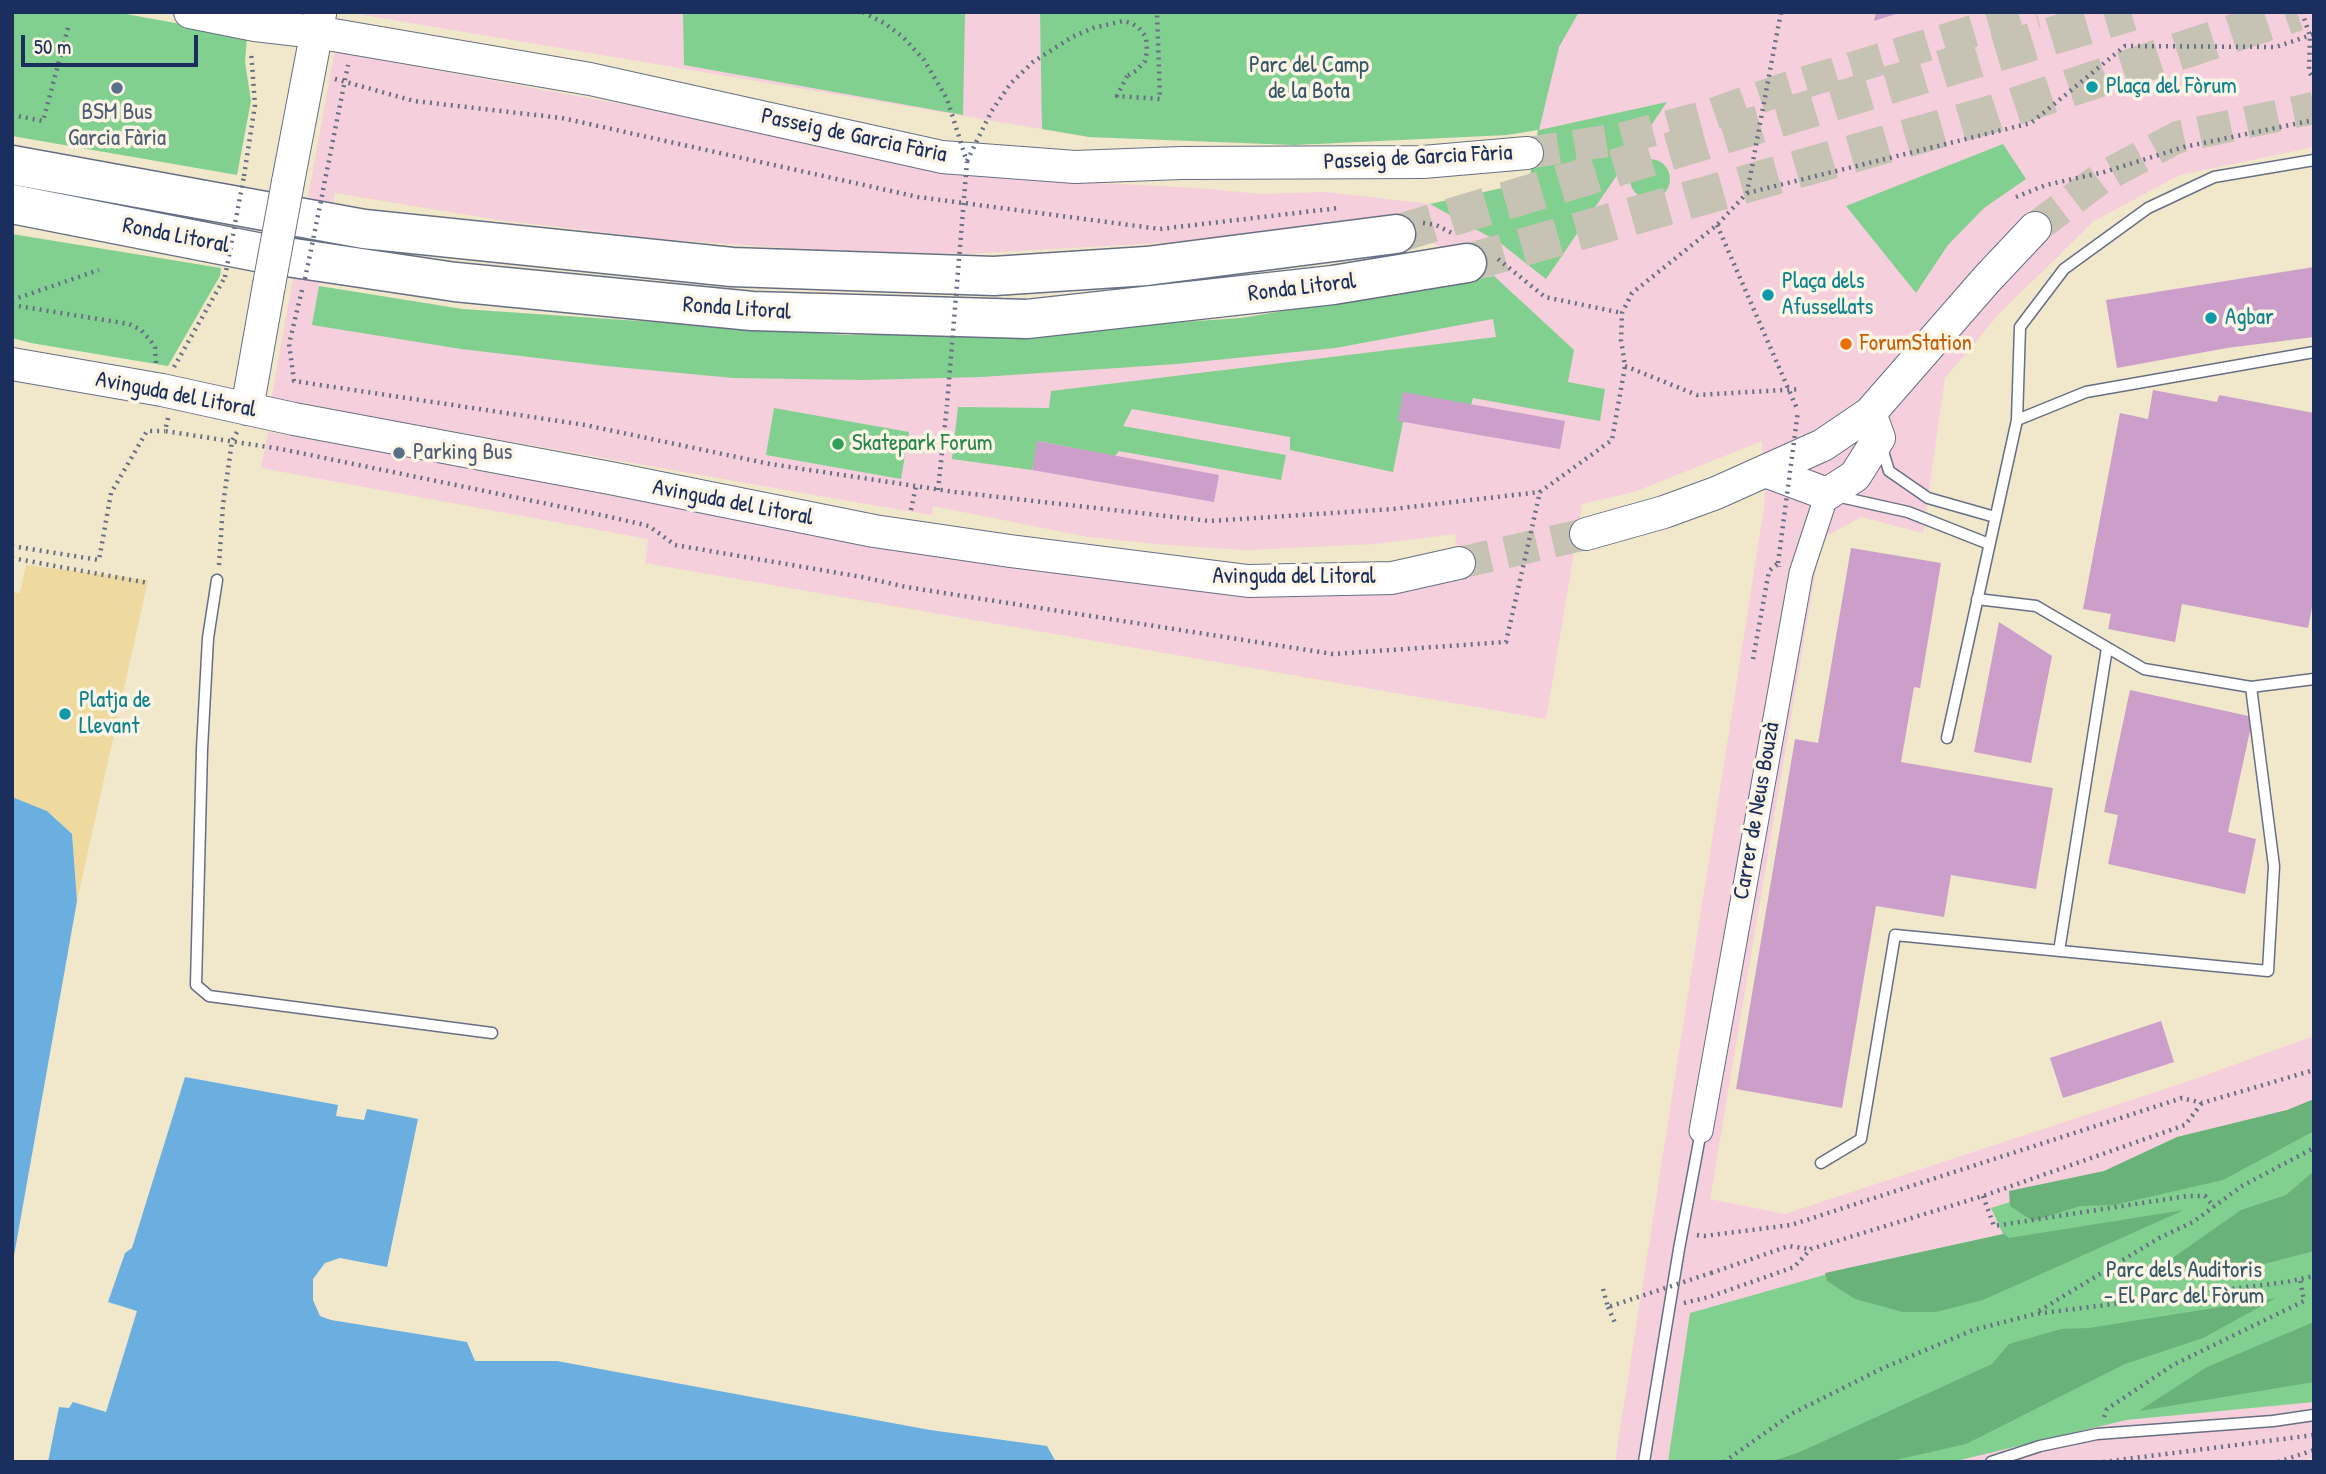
<!DOCTYPE html>
<meta charset="utf-8">
<style>
body{margin:0}
#map{position:relative;width:2326px;height:1474px;overflow:hidden;background:#f1e7ca;font-family:"Patrick Hand",sans-serif}
canvas{display:block}
.frame{position:absolute;inset:0;border:14px solid #1b2f5e;pointer-events:none}
.scale{position:absolute;left:21px;top:35px;width:177px;height:32px;box-sizing:border-box;border:4px solid #1b2f5e;border-top:0;padding-left:9px;font-size:21px;line-height:24px;white-space:nowrap;color:#1b2f5e;-webkit-text-stroke:5px #fcf5e5;paint-order:stroke}
</style>
<div id="map">
<canvas width="2326" height="1474"></canvas>
<div class="frame"></div>
<div class="scale">50 m</div>
</div>
<script>
const ctx = document.querySelector('canvas').getContext('2d');
ctx.lineJoin = 'round';
function fill(path, color) { ctx.fillStyle = color; ctx.fill(path, 'evenodd'); }
const shape = rows => new Path2D(rows.map(r => 'M' + r).join(''));
function stroke(path, color, width, dash) { ctx.strokeStyle = color; ctx.lineWidth = width; ctx.lineCap = dash ? 'butt' : 'round'; ctx.setLineDash(dash || []); ctx.stroke(path); }
function drawText(font, color, halo, rows, align = 'center') {
  ctx.font = font + ' "Patrick Hand",sans-serif'; ctx.lineWidth = 7; ctx.setLineDash([]); ctx.textBaseline = 'middle'; ctx.strokeStyle = halo; ctx.fillStyle = color; for (const [text, x, y, turn = 0] of rows) {
    ctx.save(); ctx.translate(x, y); ctx.rotate((+turn || 0) * Math.PI / 180); ctx.textAlign = isNaN(turn) ? turn : align; if (halo) ctx.strokeText(text, 0, 0); ctx.fillText(text, 0, 0); ctx.restore();
  }
}
const built = shape([
 [360,12,2314,12,2314,147,2180,175,2094,221,1998,315,1945,378,1923,533,1861,517,1821,539,1710,1199,1785,1214,2192,1080,2314,1036,2314,1457,2300,1462,1615,1462,1765,501,1762,441,1634,492,1582,504,1546,719,645,563,648,539,261,468,268,432,1051,568,1228,588,1461,581,1455,534,1375,544,1246,550,1167,545,1088,537,933,506,932,515,843,500,280,401,272,399,272,394,334,54,336,52,960,166,1001,178,1198,188,1261,194,1326,192,1430,204,1529,182,1538,130,1507,135,1294,145,1089,137,364,15],
 [335,193,498,220,661,239,814,250,967,254,1192,241,1295,229,1396,234,1423,238,1493,276,1241,318,1008,334,846,335,462,309,319,286]
]);
const green = shape([
 [12,12,115,12,247,36,245,62,251,101,237,175,12,136],
 [683,12,965,12,963,115,684,65],
 [1040,12,1579,12,1559,47,1539,130,1667,102,1546,279,1499,242,1430,204,1529,182,1538,130,1507,135,1294,145,1089,137,1042,129],
 [2003,144,2026,179,1984,208,1948,245,1916,293,1846,206],
 '1630 179a20 20 0 1 1 40 0a20 20 0 1 1-40 0Z',
 [12,234,221,268,220,276,168,366,31,343,12,338],
 [1494,276,1574,350,1568,382,1605,389,1600,421,1473,398,1471,405,1403,422,1393,472,1290,450,1290,437,1132,409,1123,426,1286,455,1281,480,1119,451,1115,456,1038,441,1032,470,952,459,958,407,1049,408,1051,391,1496,337,1493,319,1335,348,1177,364,981,377,863,380,733,378,606,366,461,349,312,325,319,286,462,309,846,335,1008,334,1241,318],
 [774,408,909,432,901,479,766,455],
 [2314,1114,2314,1402,2126,1420,1952,1462,1668,1462,1690,1313,1849,1268,2003,1234,1991,1208,2222,1135]
]);
const forest = shape([
 [2314,1099,2314,1131,2223,1180,2114,1205,2080,1206,2033,1221,2010,1206,2009,1191,2104,1171,2177,1137,2287,1110],
 [2314,1171,2314,1251,2245,1269,2196,1271,2164,1264,2241,1210,2286,1195],
 [2184,1210,1983,1300,1936,1312,1903,1312,1855,1299,1827,1281,1825,1273,2004,1234,2009,1238],
 [2276,1298,2203,1338,2125,1364,1966,1444,1887,1462,1770,1462,1800,1452,1992,1364,2009,1344,2061,1329,2089,1328],
 [2314,1322,2314,1382,2139,1411,2207,1367]
]);
const sand = shape([
 [26,565,148,580,77,901,72,834,47,811,12,797,12,592,20,593]
]);
const water = shape([
 [12,797,47,811,72,834,77,901,12,1267],
 [185,1077,338,1105,336,1116,364,1120,367,1109,418,1119,387,1267,340,1258,325,1263,313,1279,313,1300,320,1316,331,1320,467,1342,475,1361,557,1361,930,1430,1047,1446,1056,1462,48,1462,59,1407,69,1408,73,1402,106,1412,137,1311,108,1302,125,1253,132,1248]
]);
const building = shape([
 [1876,12,1899,12,1899,13,1874,21],
 [2314,267,2314,337,2227,348,2117,368,2106,300],
 [2153,390,2217,402,2219,395,2314,413,2314,597,2308,628,2182,604,2175,642,2108,629,2111,614,2083,609,2120,413,2148,419],
 [1403,392,1565,421,1560,449,1398,421],
 [1037,441,1219,475,1214,502,1032,470],
 [1851,548,1941,563,1920,688,1914,687,1901,762,2053,788,2036,889,1951,875,1944,917,1876,906,1842,1108,1736,1089,1795,739,1818,743],
 [1999,622,2052,656,2031,763,1974,752],
 [2130,690,2253,717,2228,832,2256,839,2245,894,2108,864,2118,815,2104,812],
 [2161,1021,2174,1062,2063,1098,2050,1058]
]);
const secondaryTunnel = shape([
 [1527,153,1620,139,1707,116,1789,87,2036,12],
 [2035,228,2101,178,2178,137,2314,108],
 [1459,563,1586,534]
]);
const highwayTunnel = shape([
 [1396,234,2131,12],
 [1467,263,1989,115,2297,12]
]);
const path = shape([
 [2302,12,2310,36,2309,72,2314,79],
 [1127,76,1117,96,1160,99,1157,12],
 [335,79,414,101,562,118,918,197,1160,229,1339,208],
 [12,115,43,121,69,24],
 [244,176,255,105,251,51],
 [323,190,348,65],
 [1747,193,2031,123,2125,46,2276,47,2314,34],
 [2016,197,2046,185,2104,172,2184,147,2314,120],
 [1423,223,1436,225,1454,234],
 [1717,225,1798,411],
 [1498,259,1545,297,1622,313],
 [302,290,289,344,294,381,585,425,770,464,955,492,1210,521,1393,509,1540,492],
 [12,300,99,270],
 [12,305,129,324,141,330,150,340,155,347,156,364],
 [1625,366,1697,395,1801,389],
 [174,367,225,277],
 [168,418,165,431,281,449,606,516,649,526,675,545,862,577,906,587,1333,654,1506,642,1540,492,1612,440,1625,366,1621,340,1622,313,1632,293,1717,225,1747,193,1781,12],
 [938,490,947,405],
 [911,510,916,486],
 [12,546,99,560,111,493,147,431,165,431],
 [12,558,148,583],
 [219,565,223,505,232,441,237,432],
 [1753,659,1769,571,1778,563,1779,567],
 [1983,1196,1994,1226,2187,1196,2205,1196,2214,1207],
 [1697,1235,1704,1236,1791,1225,2182,1098,2202,1103,2314,1070],
 [1711,1273,1789,1246,1810,1249],
 [1684,1303,1709,1297,1794,1267,1811,1249,1983,1196,2185,1125,2202,1103],
 [1608,1307,1615,1323],
 [2039,1311,2159,1238,2193,1222,2242,1186,2314,1148],
 [2104,1417,2107,1409,2173,1365,2304,1301,2300,1279],
 [1724,1462,1793,1413,1883,1368,1973,1330,2035,1314,2286,1282,2314,1276],
 [2103,1462,2314,1435],
 [2278,1462,2314,1450]
]);
const lane = shape([
 [2017,420,2086,392,2314,352],
 [1881,445,1889,471,1928,498,1995,517],
 [1836,496,1908,512,1989,544],
 [217,580,208,638,202,749,196,985,209,996,492,1033],
 [1977,599,2036,606,2144,669,2251,687,2314,679],
 [1947,738,2017,420,2020,327,2064,269,2148,208,2214,177,2314,160],
 [2059,951,2107,648],
 [1821,1163,1861,1139,1895,935,2268,971,2274,866,2251,687],
 [1644,1462,1679,1249,1701,1131],
 [1991,1462,2040,1446,2097,1434,2273,1421,2314,1415]
]);
const street = shape([
 [1701,1131,1801,573,1827,494]
]);
const secondary = shape([
 [190,12,255,25,316,32,590,79,942,157,1075,167,1181,163,1423,162,1527,153],
 [288,182,320,14],
 [12,364,162,390,294,419,610,478,874,531,1010,551,1248,581,1392,578,1459,563],
 [247,409,269,285],
 [1768,472,1827,494,1855,476,1879,438,1870,413],
 [1586,534,1664,512,1716,493,1823,445,1870,413,1987,279,2035,228]
]);
const highway = shape([
 [12,165,364,229,732,267,994,276,1147,266,1396,234],
 [12,204,267,254,455,282,752,311,1027,319,1333,285,1467,263]
]);
const pathBridge = shape([
 [863,12,884,23,903,37,924,60,947,99,967,162,947,405],
 [967,161,991,112,1011,83,1033,62,1072,37,1093,28,1123,21,1131,23,1139,28,1146,37,1147,51,1145,61,1136,71,1127,76],
 [225,277,244,176],
 [305,279,323,191],
 [1778,563,1798,411],
 [1603,1289,1608,1307,1711,1273]
]);
const secondaryBridge = shape([
 [269,285,288,182]
]);
const markers = [
 [2092,87,7,"#0f9aa8"],
 [117,88,7,"#5c6f8a"],
 [1768,295,7,"#0f9aa8"],
 [2211,318,7,"#0f9aa8"],
 [1846,344,7,"#e8710a"],
 [838,444,7,"#2e9e5b"],
 [399,453,7,"#5c6f8a"],
 [65,714,7,"#0f9aa8"]
];
const parkNames = [
 ["Parc del Camp",1309,66],
 ["de la Bota",1309,92],
 ["Parc dels Auditoris",2184,1271],
 ["- El Parc del Fòrum",2184,1297]
];
const cultureNames = [
 ["Plaça del Fòrum",2106,87],
 ["Plaça dels",1782,282],
 ["Afussellats",1782,308],
 ["Agbar",2225,318],
 ["Platja de",79,701],
 ["Llevant",79,727]
];
const serviceNames = [
 ["BSM Bus",117,113],
 ["Garcia Fària",117,139],
 ["Parking Bus",413,453,"left"]
];
const streetNames = [
 ["Passeig de Garcia Fària",854,136,12],
 ["Passeig de Garcia Fària",1418,158,-3],
 ["Ronda Litoral",176,236,11],
 ["Ronda Litoral",1302,288,-7],
 ["Ronda Litoral",737,309,4],
 ["Avinguda del Litoral",176,395,11],
 ["Avinguda del Litoral",733,503,11],
 ["Avinguda del Litoral",1294,577],
 ["Carrer de Neus Bouzà",1757,811,-80]
];
const foodNames = [
 ["ForumStation",1860,344]
];
const leisureNames = [
 ["Skatepark Forum",852,444]
];
fill(built, '#f5cfdb');
fill(green, '#82d08f');
fill(forest, '#69b27a');
fill(sand, '#eeda9e');
fill(water, '#6bafe0');
fill(building, '#cc9fcb');
stroke(secondaryTunnel, '#c6c2b4', 32, [32, 16]);
stroke(highwayTunnel, '#c6c2b4', 38, [38, 19]);
stroke(lane, '#666f84', 13);
stroke(street, '#666f84', 25);
stroke(secondary, '#666f84', 34);
stroke(highway, '#666f84', 41);
stroke(path, '#666f84', 4.5, [2, 5]);
stroke(lane, '#fff', 10);
stroke(street, '#fff', 23);
stroke(secondary, '#fff', 32);
stroke(highway, '#fff', 38);
stroke(secondaryBridge, '#666f84', 34, []);
stroke(pathBridge, '#666f84', 4.5, [2, 5]);
stroke(secondaryBridge, '#fff', 32);
for (const [x, y, r, color] of markers) { const dot = new Path2D(); dot.arc(x, y, r, 0, 2 * Math.PI); ctx.fillStyle = color; ctx.fill(dot); stroke(dot, '#fcf5e5', 2.5); }
drawText('23px', '#35576a', '#fcf5e5', parkNames);
drawText('23px', '#0d838f', '#fcf5e5', cultureNames, 'left');
drawText('23px', '#4e5e75', '#fcf5e5', serviceNames);
drawText('23px', '#1b2f5e', '#fcf5e5', streetNames);
drawText('23px', '#c56008', '#fcf5e5', foodNames, 'left');
drawText('23px', '#27864d', '#fcf5e5', leisureNames, 'left');
</script>
